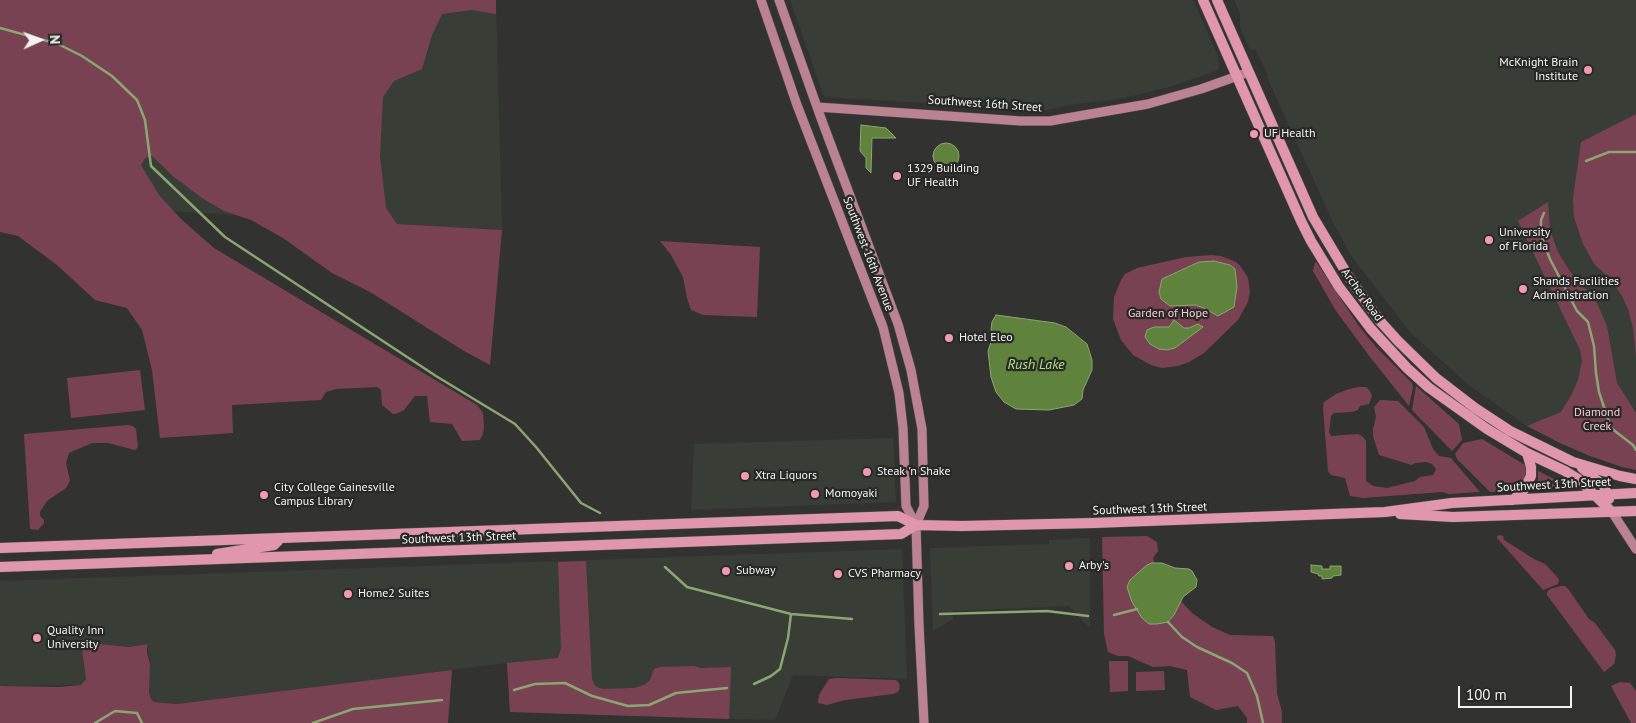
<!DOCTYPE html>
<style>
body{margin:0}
#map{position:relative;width:1636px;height:723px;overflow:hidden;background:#323330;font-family:"PT Sans",sans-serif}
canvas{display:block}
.north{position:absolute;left:15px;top:15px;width:50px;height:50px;-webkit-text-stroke:4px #282926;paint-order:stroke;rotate:88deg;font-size:14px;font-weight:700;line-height:20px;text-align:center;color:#f3f4f2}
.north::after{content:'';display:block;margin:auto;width:18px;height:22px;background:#f3f4f2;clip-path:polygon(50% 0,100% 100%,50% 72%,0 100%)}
.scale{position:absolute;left:1458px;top:686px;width:114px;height:22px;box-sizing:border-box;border:2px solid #f3f4f2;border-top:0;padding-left:6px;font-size:15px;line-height:18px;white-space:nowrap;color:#f3f4f2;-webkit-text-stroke:4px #282926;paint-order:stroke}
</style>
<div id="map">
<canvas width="1636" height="723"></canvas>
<div class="north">N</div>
<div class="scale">100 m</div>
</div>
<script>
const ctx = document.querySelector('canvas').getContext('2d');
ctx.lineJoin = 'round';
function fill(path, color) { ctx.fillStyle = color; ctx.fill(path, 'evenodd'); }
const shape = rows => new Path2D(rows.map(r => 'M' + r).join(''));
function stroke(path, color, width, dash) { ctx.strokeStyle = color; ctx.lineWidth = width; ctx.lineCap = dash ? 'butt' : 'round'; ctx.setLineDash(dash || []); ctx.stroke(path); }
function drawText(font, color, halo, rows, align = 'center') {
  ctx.font = font + ' "PT Sans",sans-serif'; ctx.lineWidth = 4.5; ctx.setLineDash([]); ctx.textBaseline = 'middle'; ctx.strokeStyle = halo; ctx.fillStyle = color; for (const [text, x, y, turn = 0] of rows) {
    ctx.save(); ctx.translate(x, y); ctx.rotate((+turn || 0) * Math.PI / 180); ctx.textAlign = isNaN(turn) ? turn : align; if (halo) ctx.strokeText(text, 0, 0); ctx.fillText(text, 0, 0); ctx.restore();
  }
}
const built = shape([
 [0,0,496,0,502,230,130,209],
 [790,0,1193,0,1218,56,1219,67,1216,71,1169,87,1119,99,1075,104,1048,110,826,97,823,94],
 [1234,0,1636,0,1636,470,1622,467,1590,456,1560,443,1527,426,1470,386,1410,332,1352,257,1333,222,1267,77,1268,75,1255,49,1252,50,1249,48,1240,27,1240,13],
 [893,438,896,502,691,510,694,444],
 [1090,538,1090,628,1069,606,953,611,953,619,933,631,930,548,1049,544,1049,540],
 [902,549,907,679,793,675,775,720,510,712,507,663,177,704,154,702,151,699,149,693,150,664,147,644,129,647,82,642,86,680,81,685,0,686,0,581]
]);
const green = shape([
 [0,0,496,0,496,14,472,10,442,14,432,35,422,69,394,81,383,97,380,156,386,208,397,224,502,230,490,365,464,351,370,292,332,273,283,238,251,220,224,211,202,198,174,177,152,156,145,158,141,165,159,195,181,219,214,248,477,405,483,413,484,427,483,434,480,440,462,441,452,424,430,422,427,396,415,396,404,410,398,413,393,414,382,405,381,390,377,387,336,389,326,392,321,400,232,405,233,433,160,438,152,370,142,330,127,308,95,300,57,265,18,236,0,232],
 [1636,114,1636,356,1633,328,1628,309,1622,296,1611,279,1595,265,1583,244,1574,217,1573,198,1581,142],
 [1548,202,1550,230,1558,252,1569,270,1596,301,1607,326,1617,383,1636,413,1636,470,1622,467,1590,456,1560,443,1527,426,1561,412,1572,394,1578,380,1582,361,1580,350,1518,221],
 [660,241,760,247,757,317,703,315,691,310,687,298,683,277,671,255],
 [1211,255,1221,256,1236,262,1241,267,1248,278,1250,292,1248,302,1238,320,1204,353,1189,362,1178,366,1162,368,1151,365,1133,355,1121,340,1113,319,1114,297,1121,280,1125,274,1137,268,1186,257],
 [1315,262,1317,263,1358,325,1376,347,1412,383,1413,388,1409,406,1370,357,1336,311,1313,271],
 [140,370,145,410,71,418,67,378],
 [1416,386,1459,424,1462,440,1452,451,1412,410],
 [1359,387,1366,387,1370,391,1372,396,1369,404,1360,406,1358,410,1352,412,1334,413,1331,416,1329,432,1331,436,1358,434,1363,437,1366,441,1366,481,1373,486,1387,488,1415,481,1420,477,1433,475,1436,469,1432,464,1426,462,1415,463,1412,465,1379,455,1373,436,1373,429,1376,417,1374,407,1380,400,1398,401,1424,427,1433,449,1439,456,1451,458,1480,492,1449,494,1442,492,1363,498,1350,496,1345,478,1331,475,1328,471,1323,408,1324,402,1336,394,1349,389],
 [128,425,133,426,136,429,138,447,135,450,108,443,92,443,69,453,66,463,70,481,66,488,47,501,40,512,40,516,44,520,44,523,38,530,30,529,24,434],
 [1482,439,1525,465,1526,477,1520,487,1511,491,1490,492,1457,459,1455,454,1463,443],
 [1538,471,1560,482,1569,488,1534,489,1538,480],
 [1500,535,1503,536,1504,540,1534,559,1545,564,1559,579,1558,584,1543,590,1497,538,1497,536],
 [1147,536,1157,542,1158,551,1153,558,1157,575,1192,613,1212,627,1230,635,1273,636,1275,642,1277,693,1282,712,1282,723,1247,723,1247,718,1238,706,1216,710,1190,697,1187,670,1170,666,1153,667,1128,656,1118,656,1108,652,1104,634,1102,537],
 [586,561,592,679,595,686,602,689,634,688,644,685,650,680,654,669,660,667,694,666,701,668,731,667,729,719,510,712,507,663,558,658,561,648,558,562],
 [1561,586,1565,586,1569,590,1589,619,1595,623,1615,650,1616,655,1614,664,1604,672,1547,595,1547,592,1550,589],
 [81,642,129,647,147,644,147,653,150,664,149,693,151,699,154,702,177,704,452,670,448,723,0,723,0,686,59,687,81,685,86,679],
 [1109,661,1128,661,1128,691,1110,692],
 [1164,671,1165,690,1136,691,1136,672],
 [837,678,896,680,899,683,900,688,898,692,893,694,845,700,827,705,818,703,819,695,827,682,829,679],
 [1620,682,1630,683,1636,691,1636,723,1631,723,1611,686]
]);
const water = shape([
 [861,125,886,128,896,138,872,138,871,173,866,168,866,158,860,151,861,125],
 '933 156a13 13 0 1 1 26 0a13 13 0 1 1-26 0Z',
 [1214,261,1230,265,1235,269,1237,287,1234,307,1218,316,1204,308,1195,305,1170,306,1161,299,1159,292,1162,279,1199,262,1214,261],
 [996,315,1055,323,1066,327,1087,344,1092,360,1092,370,1083,390,1082,399,1074,405,1049,410,1016,409,1004,402,996,392,991,377,988,351,993,336,991,329,992,322,996,315],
 [1174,320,1184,328,1189,328,1198,324,1203,327,1175,348,1167,350,1159,349,1150,344,1145,337,1147,330,1154,327,1169,327,1174,320],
 [1152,563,1162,563,1175,568,1189,569,1192,571,1197,580,1196,587,1183,597,1174,615,1168,622,1157,624,1149,624,1142,618,1132,602,1127,587,1130,580,1147,565,1152,563],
 [1311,565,1322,566,1322,569,1330,569,1330,566,1341,566,1341,575,1333,576,1332,578,1322,579,1322,576,1319,576,1318,574,1311,572,1311,565]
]);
const stream = shape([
 [0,28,58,44,82,56,112,76,137,100,145,120,151,166,225,237,436,376,515,424,536,447,581,503,600,513],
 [1586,161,1609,152,1636,152],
 [1544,213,1541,220,1541,229,1543,241,1550,259,1577,311,1588,322,1594,346,1596,373,1599,392,1611,428,1633,445,1636,450],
 [665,567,687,587,791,614,852,619],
 [940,614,1047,611,1088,616],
 [1114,615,1137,609],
 [1168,622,1182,637,1197,647,1232,663,1247,673,1257,696,1263,723],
 [754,684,771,676,780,669,788,638,791,614],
 [514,690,535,684,565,683,592,696,628,706,649,705,676,693,727,688],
 [95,723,115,711,137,713,142,723],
 [313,723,353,709,442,700]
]);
const secondary = shape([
 [761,0,797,105,883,327,899,393,903,428,906,506,916,525,919,625,924,723],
 [779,0,822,121,898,324,911,370,922,429,924,506,916,525],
 [817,107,1021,121,1050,121,1148,104,1201,89,1249,72],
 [1612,512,1636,549]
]);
const primary = shape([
 [1203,0,1301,221,1311,241,1339,287,1371,329,1407,368,1428,387,1487,429,1527,453,1565,471,1578,479,1612,512],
 [1217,0,1313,217,1350,279,1380,321,1398,341,1436,378,1475,408,1510,431,1573,462,1620,476,1636,479],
 [1582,468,1604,486,1609,499],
 [1513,500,1523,491,1531,476,1531,467,1527,453],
 [1400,514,1453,517,1636,511],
 [0,548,898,516,916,525,962,526,1094,523,1385,512,1452,503,1636,493],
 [217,554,274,545,278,541],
 [0,567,901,534,916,525]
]);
const markers = [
 [1588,70,5,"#f19ab2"],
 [1254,134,5,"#f19ab2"],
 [897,176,5,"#f19ab2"],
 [1489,240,5,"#f19ab2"],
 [1523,289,5,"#f19ab2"],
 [949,338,5,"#f19ab2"],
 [867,472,5,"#f19ab2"],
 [745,476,5,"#f19ab2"],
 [815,494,5,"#f19ab2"],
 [264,495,5,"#f19ab2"],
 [1069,566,5,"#f19ab2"],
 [726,571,5,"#f19ab2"],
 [838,574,5,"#f19ab2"],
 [348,594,5,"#f19ab2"],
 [37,638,5,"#f19ab2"]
];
const poiNames = [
 ["McKnight Brain",1578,63,"right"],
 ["Institute",1578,77,"right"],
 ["UF Health",1264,134],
 ["1329 Building",907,169],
 ["UF Health",907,183],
 ["University",1499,233],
 ["of Florida",1499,247],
 ["Shands Facilities",1533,282],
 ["Administration",1533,296],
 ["Hotel Eleo",959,338],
 ["Steak 'n Shake",877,472],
 ["Xtra Liquors",755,476],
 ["City College Gainesville",274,488],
 ["Campus Library",274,502],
 ["Momoyaki",825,494],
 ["Arby's",1079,566],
 ["Subway",736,571],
 ["CVS Pharmacy",848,574],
 ["Home2 Suites",358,594],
 ["Quality Inn",47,631],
 ["University",47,645]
];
const streetNames = [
 ["Southwest 16th Street",985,104,4],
 ["Southwest 16th Avenue",868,254,69],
 ["Archer Road",1362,295,54],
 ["Southwest 13th Street",1554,485,-3],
 ["Southwest 13th Street",1150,509,-2],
 ["Southwest 13th Street",459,538,-2]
];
const parkNames = [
 ["Garden of Hope",1168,314],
 ["Diamond",1597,413],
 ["Creek",1597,427]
];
const waterNames = [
 ["Rush Lake",1036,365]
];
fill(built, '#383e35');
fill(green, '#794252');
fill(water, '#5f833c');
stroke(water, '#8ba573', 1);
stroke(stream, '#8ba573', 2.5);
stroke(secondary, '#51524f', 10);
stroke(primary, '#51524f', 11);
stroke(secondary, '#bb8291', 9);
stroke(primary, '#e197ab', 10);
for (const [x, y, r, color] of markers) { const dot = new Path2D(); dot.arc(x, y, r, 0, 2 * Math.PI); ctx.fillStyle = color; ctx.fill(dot); stroke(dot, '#282926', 2); }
drawText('12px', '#f3f4f2', '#282926', poiNames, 'left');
drawText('12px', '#f3f4f2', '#282926', streetNames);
drawText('12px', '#f8c9d5', '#282926', parkNames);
drawText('italic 14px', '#aee07f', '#282926', waterNames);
</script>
